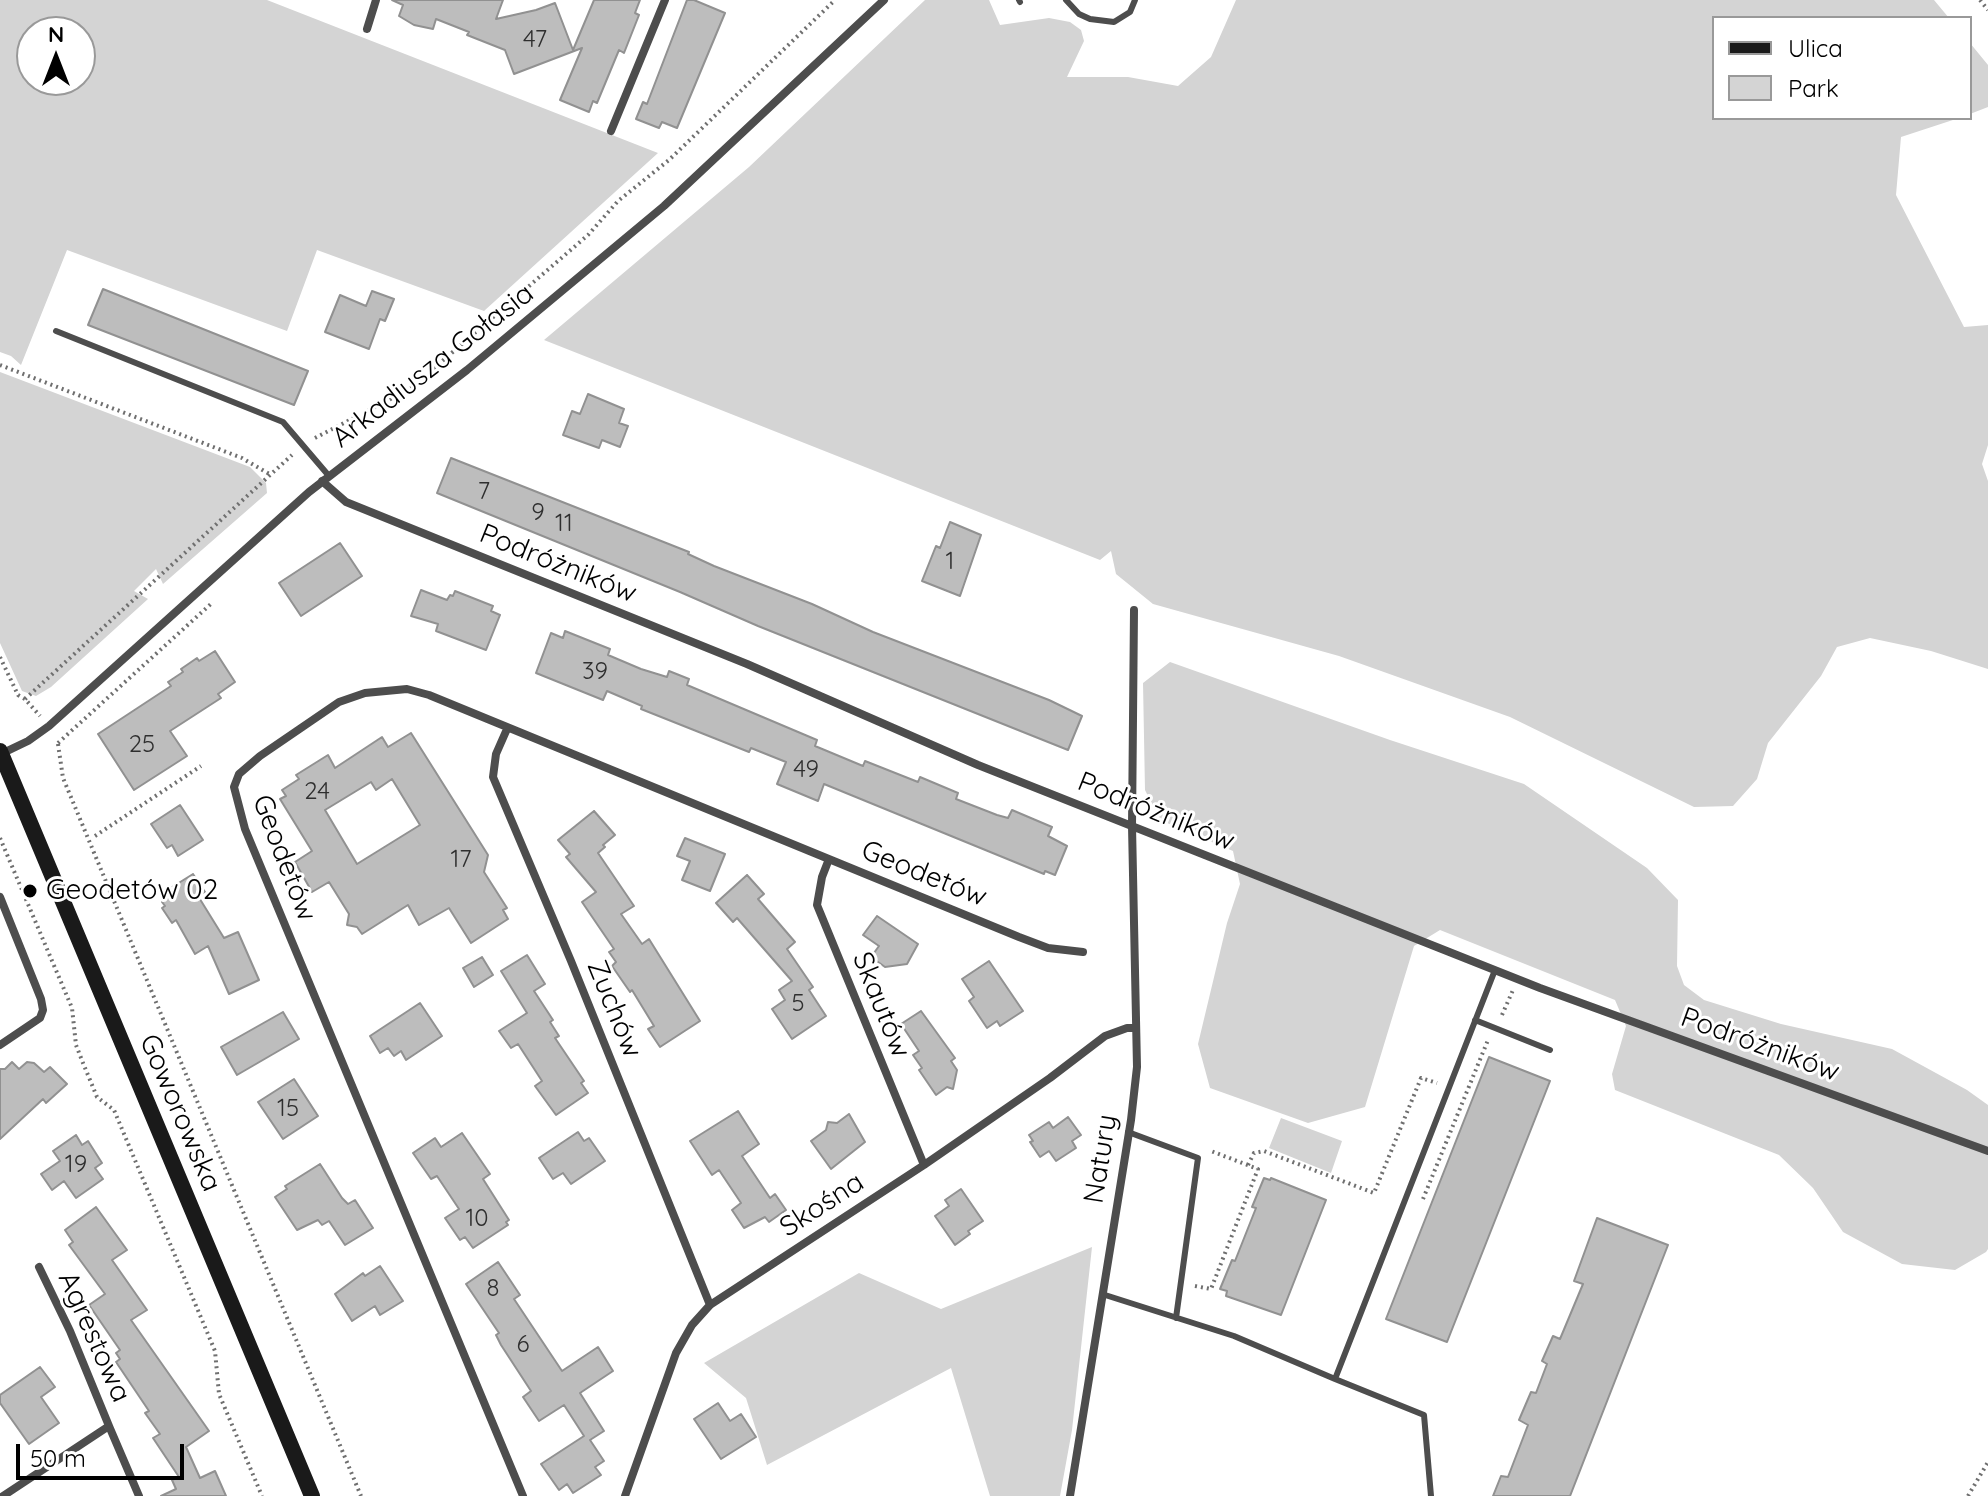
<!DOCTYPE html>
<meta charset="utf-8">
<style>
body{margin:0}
#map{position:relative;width:1988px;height:1496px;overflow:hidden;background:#fff;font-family:Quicksand,sans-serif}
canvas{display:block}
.legend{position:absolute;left:1712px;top:16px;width:260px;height:104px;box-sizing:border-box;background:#fff;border:2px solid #999;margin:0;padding:10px 14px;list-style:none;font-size:24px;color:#000}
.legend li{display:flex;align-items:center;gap:16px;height:40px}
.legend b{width:40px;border:2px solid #999}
.north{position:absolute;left:16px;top:16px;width:80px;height:80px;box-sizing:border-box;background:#fff;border:2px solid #999;border-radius:50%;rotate:0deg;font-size:22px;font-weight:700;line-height:32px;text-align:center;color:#000}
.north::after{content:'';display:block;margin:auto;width:28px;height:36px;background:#000;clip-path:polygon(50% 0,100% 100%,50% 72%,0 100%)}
.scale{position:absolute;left:16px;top:1444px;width:168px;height:36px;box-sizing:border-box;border:4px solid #000;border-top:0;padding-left:10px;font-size:24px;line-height:28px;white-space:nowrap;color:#000;-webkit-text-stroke:6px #fff;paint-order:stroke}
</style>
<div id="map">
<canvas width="1988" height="1496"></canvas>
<ul class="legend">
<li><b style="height:10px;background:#1a1a1a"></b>Ulica</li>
<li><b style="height:22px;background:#d4d4d4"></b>Park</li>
</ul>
<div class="north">N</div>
<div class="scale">50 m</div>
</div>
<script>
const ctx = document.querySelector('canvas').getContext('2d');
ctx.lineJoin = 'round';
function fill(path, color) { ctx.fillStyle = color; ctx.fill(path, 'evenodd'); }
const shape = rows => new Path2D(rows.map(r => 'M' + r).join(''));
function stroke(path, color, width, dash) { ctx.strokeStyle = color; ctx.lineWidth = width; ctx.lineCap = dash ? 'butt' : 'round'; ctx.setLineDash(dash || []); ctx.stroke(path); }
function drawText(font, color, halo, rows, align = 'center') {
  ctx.font = font + ' Quicksand,sans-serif'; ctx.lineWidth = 6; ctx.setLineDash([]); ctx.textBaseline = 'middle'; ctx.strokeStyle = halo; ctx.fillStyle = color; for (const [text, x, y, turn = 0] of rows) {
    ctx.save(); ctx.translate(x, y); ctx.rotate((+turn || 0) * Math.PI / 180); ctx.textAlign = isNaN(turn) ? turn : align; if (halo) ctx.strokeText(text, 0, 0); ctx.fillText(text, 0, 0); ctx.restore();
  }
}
const green = shape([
 [0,0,267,0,658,153,484,311,317,250,287,331,67,250,21,365,11,356,0,352],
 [32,32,80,32,80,80,32,80],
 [925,0,989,0,1000,25,1049,18,1070,22,1081,30,1084,41,1067,77,1128,77,1178,86,1211,57,1236,0,1934,0,1949,18,1714,18,1714,118,1959,118,1901,137,1896,195,1964,327,1988,325,1988,445,1982,464,1988,481,1988,669,1931,651,1870,638,1837,647,1821,676,1768,743,1757,779,1733,806,1694,807,1510,717,1339,656,1153,604,1116,574,1111,551,1100,560,544,340,749,167],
 [1970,43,1988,65,1988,107,1970,114],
 [0,372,250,467,266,483,267,493,163,584,156,569,134,591,148,599,51,687,36,696,22,691,0,643],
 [1170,662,1390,740,1524,784,1647,868,1678,900,1677,966,1684,985,1704,1000,1781,1024,1892,1049,1967,1090,1988,1105,1988,1249,1986,1252,1955,1270,1902,1264,1843,1232,1813,1188,1779,1155,1615,1090,1612,1074,1626,1026,1615,1000,1440,930,1414,946,1365,1107,1308,1123,1210,1088,1198,1044,1227,923,1240,884,1233,851,1160,820,1145,790,1143,683],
 [1281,1118,1342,1141,1331,1173,1269,1148],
 [1092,1247,1072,1430,1060,1496,990,1496,951,1368,767,1465,746,1398,704,1363,859,1273,941,1309]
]);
const building = shape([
 [392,0,503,0,496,19,536,10,555,3,573,50,594,0,640,0,635,13,639,15,624,53,619,50,597,103,593,101,589,112,560,100,582,48,514,74,505,50,467,35,469,32,436,19,433,29,414,25,399,16,403,5,392,0],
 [687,0,694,0,725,13,677,128,662,122,659,128,636,119,643,102,647,104,687,0],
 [103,289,308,371,294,405,88,325,103,289],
 [372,291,394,299,385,321,380,319,369,349,325,332,340,295,366,306,372,291],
 [588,394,624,409,619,423,628,426,620,447,602,440,599,448,563,435,572,411,580,414,588,394],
 [451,458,689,552,688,554,714,566,812,604,873,632,1049,700,1082,716,1068,750,758,626,680,592,437,493,451,458],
 [950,522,981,535,960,596,922,581,936,546,940,548,950,522],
 [340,543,362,576,301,616,279,583,340,543],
 [421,590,447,600,450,595,453,596,455,591,493,606,491,611,500,615,486,650,436,631,438,624,411,616,421,590],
 [565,631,610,649,608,655,641,669,667,677,669,671,689,679,687,685,817,740,815,746,863,766,865,761,918,782,920,777,958,793,956,799,997,815,1008,818,1012,810,1052,827,1048,836,1067,846,1055,875,1045,871,1044,874,824,784,818,801,777,784,786,762,751,748,749,752,641,709,642,706,607,691,603,700,536,673,551,633,563,638,565,631],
 [215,651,235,682,218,694,221,698,170,731,187,756,134,790,98,734,171,686,168,682,183,672,181,669,197,658,199,661,215,651],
 [411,733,488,855,484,872,507,908,503,910,508,919,471,943,449,908,419,925,408,905,362,934,357,927,347,925,349,914,329,882,312,892,295,862,312,851,280,799,286,796,282,790,299,779,296,775,328,755,335,768,382,737,388,747,411,733],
 [392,779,420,825,357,864,325,810,371,782,376,790,392,779],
 [180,805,203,840,178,856,172,845,167,848,151,824,180,805],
 [594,811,615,835,603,845,605,847,598,853,634,906,621,914,642,944,649,939,700,1021,660,1047,648,1029,654,1026,632,990,630,992,612,966,616,962,609,952,614,949,582,902,596,892,566,857,570,854,558,840,594,811],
 [685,838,725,854,710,891,682,880,690,861,677,856,685,838],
 [193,874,205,892,198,896,224,938,238,932,259,980,229,994,208,946,195,954,176,920,172,923,162,908,165,906,162,902,165,900,161,894,193,874],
 [747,875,764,894,758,899,795,942,787,949,813,987,809,990,826,1016,792,1039,772,1009,785,1000,779,990,792,981,737,918,733,922,716,903,747,875],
 [877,916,918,944,907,964,885,967,871,957,879,946,863,935,877,916],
 [527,955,545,984,534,991,553,1020,550,1022,559,1036,555,1038,584,1081,581,1083,588,1093,556,1115,535,1086,542,1081,518,1044,511,1048,499,1031,527,1013,501,971,527,955],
 [482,957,493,975,474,987,463,968,482,957],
 [989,961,1023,1011,1000,1026,997,1021,987,1028,969,1001,974,997,962,979,989,961],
 [420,1003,442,1036,406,1060,401,1051,394,1056,388,1048,380,1053,370,1036,420,1003],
 [921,1011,955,1058,951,1061,957,1070,953,1089,947,1087,936,1095,919,1070,922,1068,913,1055,919,1051,901,1024,921,1011],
 [283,1012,299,1039,237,1075,221,1047,283,1012],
 [1489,1057,1550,1081,1447,1342,1386,1319,1489,1057],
 [12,1062,19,1069,27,1062,34,1063,44,1072,50,1067,67,1084,46,1103,43,1099,0,1139,0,1069,5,1069,12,1062],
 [294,1079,318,1116,283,1139,258,1102,294,1079],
 [738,1111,759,1144,742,1156,770,1198,775,1194,786,1210,769,1222,765,1217,744,1228,732,1210,741,1203,719,1170,712,1175,690,1141,738,1111],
 [849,1114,865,1142,831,1169,811,1141,826,1130,828,1122,837,1123,849,1114],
 [1068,1117,1081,1135,1072,1141,1076,1148,1056,1161,1049,1151,1040,1157,1030,1142,1033,1141,1029,1135,1049,1122,1053,1128,1068,1117],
 [578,1132,584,1141,589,1138,605,1161,571,1184,563,1173,553,1179,539,1158,578,1132],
 [462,1133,490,1174,483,1179,509,1220,506,1222,508,1225,473,1248,465,1237,460,1240,445,1218,459,1209,437,1176,431,1179,413,1153,435,1138,441,1147,462,1133],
 [76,1135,82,1145,88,1141,102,1163,95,1168,103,1179,76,1198,64,1181,52,1190,41,1174,60,1161,53,1151,76,1135],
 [320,1164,342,1198,348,1204,355,1200,373,1228,345,1245,329,1221,322,1225,318,1220,297,1230,275,1197,287,1189,285,1186,320,1164],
 [1264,1178,1270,1180,1271,1178,1326,1200,1281,1315,1226,1296,1227,1291,1220,1289,1232,1260,1235,1261,1256,1208,1252,1207,1264,1178],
 [961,1189,983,1221,968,1231,970,1234,955,1245,935,1216,949,1206,945,1200,961,1189],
 [96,1207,127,1250,112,1260,147,1310,131,1320,209,1431,186,1447,200,1478,215,1471,226,1496,161,1496,176,1489,172,1480,179,1477,153,1438,160,1434,145,1413,149,1411,116,1362,120,1359,116,1353,120,1350,89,1305,105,1294,69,1245,73,1242,65,1230,96,1207],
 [1597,1218,1668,1245,1570,1496,1493,1496,1501,1476,1508,1477,1528,1425,1519,1420,1531,1392,1536,1393,1547,1364,1542,1361,1553,1336,1560,1339,1583,1284,1574,1281,1597,1218],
 [498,1262,520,1295,514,1299,562,1371,598,1347,613,1371,580,1393,604,1431,590,1440,604,1461,595,1467,601,1475,573,1493,567,1484,559,1490,541,1464,584,1436,564,1405,539,1421,523,1397,531,1391,501,1345,496,1335,499,1333,466,1284,498,1262],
 [380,1266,403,1301,380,1315,375,1306,352,1321,335,1294,363,1273,365,1276,380,1266],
 [40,1367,55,1387,41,1397,59,1423,29,1444,0,1403,0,1395,40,1367],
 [718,1403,730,1421,741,1414,756,1437,721,1459,694,1419,718,1403]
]);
const path = shape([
 [1980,0,1988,10],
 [0,365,242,458,271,475],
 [315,438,410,389,588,235,618,201,669,160,835,0],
 [0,657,18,695,25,699,40,716],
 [25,699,292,455],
 [58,743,213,602],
 [58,744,63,778,361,1496],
 [95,836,201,766],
 [0,838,72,1008,76,1045,83,1063,97,1097,114,1110,215,1351,219,1394,262,1496],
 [1502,1015,1513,990],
 [1248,1165,1254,1153,1264,1151,1374,1193,1421,1078,1437,1083],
 [1423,1199,1488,1040],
 [1195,1286,1211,1289,1258,1169,1211,1151],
 [1968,1496,1988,1462]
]);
const lane = shape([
 [1019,0,1020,2],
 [1066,0,1079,14,1090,19,1114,22,1130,12,1135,0],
 [56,331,283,422,329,476],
 [1475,1020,1550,1050],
 [1128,1132,1198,1158,1176,1318],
 [1102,1294,1234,1336,1335,1379,1495,970],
 [1335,1379,1424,1415,1431,1496]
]);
const street = shape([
 [367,29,376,0],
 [611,131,665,0],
 [322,481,346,502,747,664,978,765,1540,988,1988,1151],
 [507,729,496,754,493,777,571,961,710,1305],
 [1,754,28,741,49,726,309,492,467,370,664,206,884,0],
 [829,859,822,877,817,905,924,1165],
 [0,897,41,999,43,1010,40,1018,0,1045],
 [109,1426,139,1496],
 [3,1496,109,1426,70,1331,39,1267],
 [523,1496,245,829,234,787,239,774,260,756,339,702,365,693,407,689,429,695,1019,937,1048,948,1083,952],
 [625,1496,676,1353,692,1325,710,1305,924,1165,1050,1078,1105,1036,1127,1028,1134,1028],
 [1070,1496,1131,1120,1137,1067,1132,826,1134,610]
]);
const secondary = shape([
 [0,751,312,1496]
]);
const markers = [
 [30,891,8,"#000"]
];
const numberNames = [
 ["47",535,40],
 ["7",484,492],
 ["9",538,513],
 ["11",564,524],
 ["1",950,562],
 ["39",595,672],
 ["25",142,745],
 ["49",806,770],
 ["24",317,792],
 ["17",461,860],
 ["5",798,1004],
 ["15",288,1109],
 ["19",76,1165],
 ["10",477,1219],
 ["8",493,1289],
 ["6",523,1345]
];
const streetNames = [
 ["Arkadiusza Gołasia",433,366,-38],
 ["Podróżników",558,564,22],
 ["Podróżników",1156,812,22],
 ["Geodetów",284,858,69],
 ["Geodetów",924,874,22],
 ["Skautów",881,1005,68],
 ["Zuchów",614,1009,68],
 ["Podróżników",1760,1045,20],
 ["Goworowska",180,1113,67],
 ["Natury",1101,1159,-81],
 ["Skośna",822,1205,-33],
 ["Agrestowa",94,1337,66]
];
const poiNames = [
 ["Geodetów 02",46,891]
];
fill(green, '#d4d4d4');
fill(building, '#bdbdbd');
stroke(building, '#919191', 2);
stroke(path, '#6f6f6f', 4, [2, 4]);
stroke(lane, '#4d4d4d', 6);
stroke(street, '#4d4d4d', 8);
stroke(secondary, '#1a1a1a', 16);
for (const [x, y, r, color] of markers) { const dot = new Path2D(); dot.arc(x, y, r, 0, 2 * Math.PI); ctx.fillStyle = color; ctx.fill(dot); stroke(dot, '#fff', 3); }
drawText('24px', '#2f2f2f', null, numberNames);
drawText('28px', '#000', '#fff', streetNames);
drawText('28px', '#000', '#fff', poiNames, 'left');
</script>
